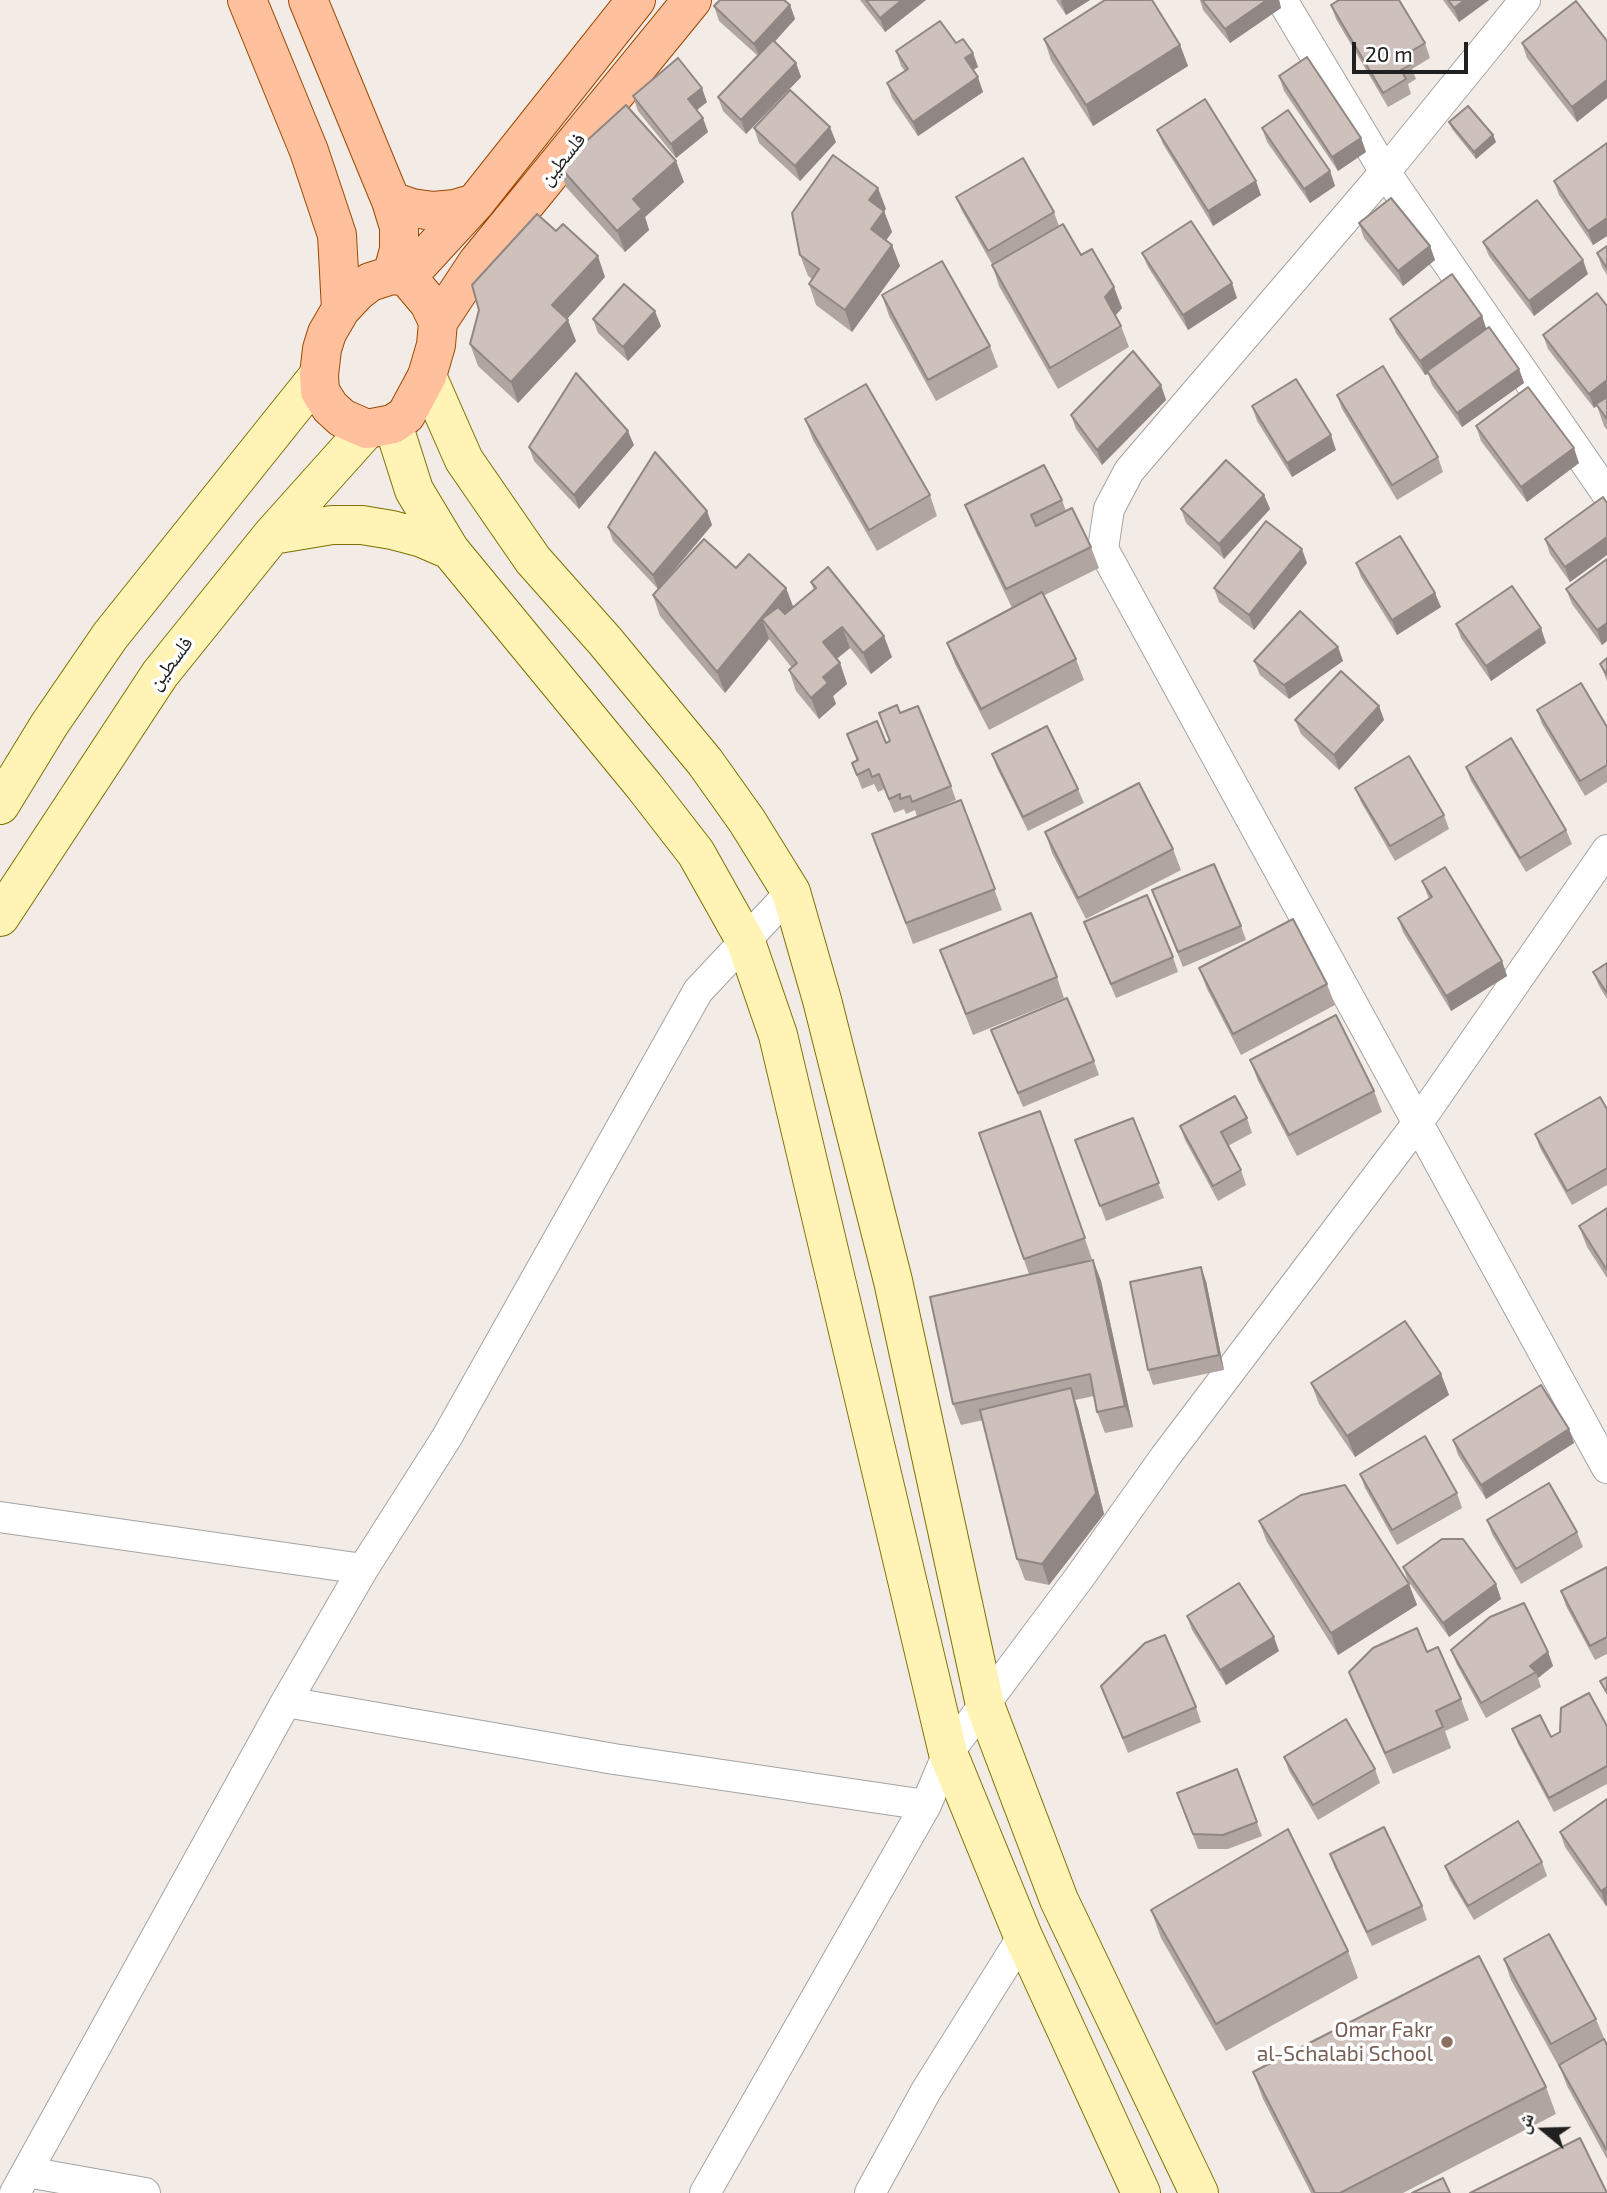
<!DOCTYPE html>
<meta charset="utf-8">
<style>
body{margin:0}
#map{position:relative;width:1607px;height:2193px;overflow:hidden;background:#f2ebe6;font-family:"Exo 2","Noto Naskh Arabic",sans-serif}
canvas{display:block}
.north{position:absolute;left:1509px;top:2095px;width:70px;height:70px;-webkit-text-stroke:5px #fff;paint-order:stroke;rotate:289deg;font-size:19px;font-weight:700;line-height:28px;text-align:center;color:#202020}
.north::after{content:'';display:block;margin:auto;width:24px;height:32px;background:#202020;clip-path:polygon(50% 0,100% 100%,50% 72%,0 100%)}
.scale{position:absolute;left:1352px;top:42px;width:116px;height:32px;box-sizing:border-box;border:4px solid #202020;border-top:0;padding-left:9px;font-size:21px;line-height:24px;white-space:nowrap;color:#202020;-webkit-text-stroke:5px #fff;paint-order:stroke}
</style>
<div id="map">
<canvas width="1607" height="2193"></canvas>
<div class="north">ش</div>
<div class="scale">20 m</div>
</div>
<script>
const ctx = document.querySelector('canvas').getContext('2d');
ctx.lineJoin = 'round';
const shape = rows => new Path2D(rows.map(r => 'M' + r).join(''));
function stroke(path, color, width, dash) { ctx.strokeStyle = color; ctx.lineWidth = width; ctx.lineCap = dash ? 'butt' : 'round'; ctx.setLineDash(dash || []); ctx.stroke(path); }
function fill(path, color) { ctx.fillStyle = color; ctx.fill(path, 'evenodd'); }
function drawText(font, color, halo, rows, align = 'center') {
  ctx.font = font + ' "Exo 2","Noto Naskh Arabic",sans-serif'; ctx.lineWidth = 7; ctx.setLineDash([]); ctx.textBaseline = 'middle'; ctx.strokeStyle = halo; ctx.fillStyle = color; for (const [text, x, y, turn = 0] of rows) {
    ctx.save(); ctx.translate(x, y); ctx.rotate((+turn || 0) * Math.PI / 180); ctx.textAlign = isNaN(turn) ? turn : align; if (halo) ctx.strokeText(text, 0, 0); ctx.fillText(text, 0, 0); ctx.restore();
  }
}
const street = shape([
 [1282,0,1385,172,1607,494],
 [1525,0,1385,172,1129,471,1109,509,1103,549,1607,1468],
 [0,1517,363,1569],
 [286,1702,614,1759,926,1805],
 [27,2172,145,2193],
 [15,2193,286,1702,363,1569,447,1437,698,991,791,892],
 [705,2193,926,1805,948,1753,1079,1578,1165,1457,1417,1124,1607,850],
 [870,2193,926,2091,1023,1936]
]);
const secondary = shape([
 [427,376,464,460,533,560,605,641,705,762,747,821,791,892,822,1000,893,1281,985,1705,1059,1900,1199,2193],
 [393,424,414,490,450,550,644,786,696,853,746,942,778,1035,948,1753,1023,1936,1141,2193],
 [272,535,332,525,362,525,392,530,422,538,450,550],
 [0,805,49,725,110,636,319,375],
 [0,917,160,674,272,535,367,429]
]);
const primary = shape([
 [247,0,309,151,337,235,341,309],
 [308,0,391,201,399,227,399,250,392,275],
 [391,201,412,208,433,211,455,209,475,203],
 [392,275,407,277,429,303,438,322,436,345,427,376,406,415,393,424,367,429,342,418,330,407,320,391,319,375,322,349,327,333,341,309,357,292,370,282,392,275],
 [407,277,475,203,636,0],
 [438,322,477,263,692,0]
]);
const wall = shape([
 [860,0,926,0,885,32],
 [1056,0,1090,0,1066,15],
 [1200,0,1279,0,1281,8,1230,43,1203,10],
 [1443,0,1489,0,1459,22],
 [790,5,795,19,774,42,796,63,801,77,746,134,723,111,718,97,758,56,719,21,714,6],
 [1331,5,1425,43,1430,58,1412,69,1416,79,1408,84,1411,94,1388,107,1336,19],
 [1044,39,1180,45,1188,66,1093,126,1051,60],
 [1607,41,1607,98,1577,122,1527,58,1522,43],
 [956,43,973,53,978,67,973,70,983,92,918,136,892,98,887,83,905,71,901,66,896,51],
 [1279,76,1361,138,1366,152,1338,171,1284,91],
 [633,96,707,102,697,110,708,132,676,158,638,111],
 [1449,122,1493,135,1496,142,1476,159,1452,129],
 [754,128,836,142,800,181,759,143],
 [1262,128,1330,171,1335,186,1310,203,1267,142],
 [1157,130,1261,195,1213,226,1163,144],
 [1607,143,1607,236,1593,245,1559,195,1554,181],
 [559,166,684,182,645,217,649,230,625,252,566,187],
 [956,197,1054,212,1059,226,1122,308,1115,316,1121,326,1129,347,1058,389,999,286,992,264,962,211],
 [886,209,884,211,892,232,886,240,900,266,852,332,816,305,809,284,812,279,808,276,800,255],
 [1359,223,1430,246,1435,260,1403,286,1364,238],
 [1483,242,1588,274,1534,316,1489,256],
 [1607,246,1607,275,1602,267,1597,253],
 [1142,253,1237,298,1188,330,1148,267],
 [605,277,567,319,576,341,518,403,478,366,470,344],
 [882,295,990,346,998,367,936,401,889,316],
 [1607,306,1607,430,1604,426,1597,406,1594,408,1548,349,1543,335],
 [1482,316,1486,328,1519,369,1524,383,1462,427,1432,385,1428,374,1425,375,1396,333,1390,319],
 [593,319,661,326,628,361,598,333],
 [1161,385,1166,400,1102,465,1076,429,1071,415],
 [1337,395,1438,457,1443,472,1397,500,1342,409],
 [1252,406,1336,450,1292,477,1257,421],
 [805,419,930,495,937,516,877,551,813,440],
 [1476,426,1579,463,1527,502,1481,441],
 [634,445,579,509,534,461,529,447],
 [1264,495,1270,509,1224,559,1186,523,1181,509],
 [1062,500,1066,511,1091,547,1099,568,1043,596,1076,659,1084,680,989,730,955,664,947,643,1012,608,973,526,965,505],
 [1607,503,1607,555,1570,582,1550,554,1545,539],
 [707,511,712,525,663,584,736,568,786,588,793,607,814,590,811,582,892,657,871,674,850,648,837,659,840,663,847,684,833,696,836,704,819,719,796,691,789,670,792,668,769,639,725,693,660,616,653,595,658,589,613,541,608,527],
 [1607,559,1607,641,1602,645,1572,604,1566,589],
 [1307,563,1254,630,1219,602,1214,588],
 [1356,563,1441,607,1397,635,1361,577],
 [1456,624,1546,643,1491,681,1461,638],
 [1338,647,1343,661,1289,699,1260,675,1254,661],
 [1607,658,1607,681,1600,664],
 [1379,706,1384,720,1339,770,1301,734,1295,720],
 [1537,710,1607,727,1607,782,1585,796,1542,724],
 [879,713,900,713,951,786,956,800,919,816,961,800,1002,910,913,944,872,834,917,817,915,810,906,814,904,809,894,813,884,789,878,792,874,784,862,789,852,763,857,761,847,734,886,743,890,741],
 [992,754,1078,789,1084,803,1028,831,997,768],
 [1466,767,1566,830,1572,844,1526,872,1471,781],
 [1355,788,1444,815,1449,829,1395,861,1361,802],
 [1045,832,1173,849,1181,870,1086,919,1052,853],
 [1422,881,1502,961,1507,976,1451,1011,1403,932,1398,918,1429,899],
 [1152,890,1241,926,1246,940,1183,967],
 [1084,922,1173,957,1178,972,1116,998],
 [940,950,1057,977,1064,998,973,1035],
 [1607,963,1607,999,1599,986,1593,972],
 [1199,968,1327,984,1335,1005,1241,1055,1207,989],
 [991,1030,1094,1061,1099,1075,1023,1107],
 [1250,1060,1374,1091,1382,1112,1297,1156,1258,1081],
 [1607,1109,1607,1185,1572,1205,1540,1148,1535,1134],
 [1040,1111,1092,1259,1082,1262,1093,1260,1101,1281,1133,1427,1105,1433,1097,1412,1094,1396,1075,1400,1078,1409,1104,1514,1049,1585,1025,1580,1017,1559,983,1420,961,1425,953,1404,1029,1274,979,1133],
 [1133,1118,1164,1198,1106,1221,1075,1140],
 [1247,1118,1252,1133,1228,1146,1241,1170,1246,1185,1218,1201,1185,1140,1180,1126],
 [1607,1208,1607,1278,1587,1247,1579,1226],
 [1206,1281,1224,1370,1153,1385,1148,1370],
 [1441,1374,1449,1395,1355,1457,1319,1404,1311,1383],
 [1569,1429,1574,1443,1486,1499,1458,1455,1453,1440],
 [1360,1474,1457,1493,1462,1508,1397,1545,1365,1488],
 [1487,1520,1577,1532,1583,1547,1521,1584,1492,1534],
 [1259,1521,1409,1584,1417,1605,1338,1655,1267,1542],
 [1403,1567,1496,1584,1501,1599,1449,1637,1408,1581],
 [1607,1567,1607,1654,1595,1660,1566,1606,1561,1591],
 [1187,1616,1279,1651,1226,1685,1192,1630],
 [1451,1650,1548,1652,1553,1666,1538,1678,1541,1687,1486,1718,1457,1665],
 [1427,1652,1461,1699,1469,1720,1445,1731,1451,1748,1393,1774,1357,1693,1349,1672],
 [1101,1686,1196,1707,1201,1722,1128,1753],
 [1607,1726,1607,1784,1554,1812,1518,1744,1512,1729,1551,1737],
 [1284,1757,1375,1769,1380,1783,1318,1820,1289,1771],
 [1237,1769,1262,1836,1228,1849,1198,1849,1177,1793],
 [1607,1799,1607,1905,1606,1906,1565,1847,1560,1832],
 [1330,1854,1422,1906,1427,1920,1372,1946,1335,1868],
 [1542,1862,1547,1876,1474,1920,1450,1880,1445,1866],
 [1151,1910,1348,1951,1358,1978,1226,2051,1161,1938],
 [1504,1959,1596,2019,1607,2045,1607,2159,1567,2086,1559,2065,1580,2053,1558,2065,1511,1980],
 [1253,2072,1546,2087,1556,2114,1403,2193,1311,2193,1263,2099]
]);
const shadedWall = shape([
 [902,0,926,0,885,32,880,18],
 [1062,0,1090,0,1066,15,1061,1],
 [1267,0,1279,0,1281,8,1230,43,1225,29],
 [1465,0,1489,0,1459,22,1454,8],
 [790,5,795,19,760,58,754,44],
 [1180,45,1188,66,1093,126,1086,105],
 [973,53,978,67,970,72,965,58],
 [796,63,801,77,746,134,741,120],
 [978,77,983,92,918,136,913,122],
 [1607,80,1607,98,1577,122,1572,107],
 [702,88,707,102,693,113,688,99],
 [703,118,708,132,676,158,671,144],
 [830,127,836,142,800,181,795,166],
 [1493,135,1496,142,1476,159,1474,152],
 [1361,138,1366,152,1338,171,1332,157],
 [676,161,684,182,645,217,649,230,625,252,617,231,633,199],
 [1330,171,1335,186,1310,203,1304,189],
 [1256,181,1261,195,1213,226,1208,211],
 [878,188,886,209,884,211,892,232,879,251,871,229,869,200],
 [1607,218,1607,236,1593,245,1588,231],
 [892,245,900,266,852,332,845,310],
 [1430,246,1435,260,1403,286,1398,271],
 [598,256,605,277,560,327,552,305],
 [1583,260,1588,274,1534,316,1529,301],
 [1232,283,1237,298,1188,330,1183,315],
 [1114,287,1122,308,1113,318,1105,297],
 [655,311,661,326,628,361,623,347],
 [1482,316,1487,331,1427,371,1428,374,1425,375,1420,361],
 [568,320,576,341,518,403,511,382],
 [1519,369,1524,383,1462,427,1457,413],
 [1607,380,1607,398,1594,408,1589,394],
 [1161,385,1166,400,1102,465,1097,450],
 [628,431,634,445,579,509,574,495],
 [1331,435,1336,450,1292,477,1287,463],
 [1574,448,1579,463,1527,502,1521,487],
 [1264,495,1270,509,1224,559,1219,544],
 [707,511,712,525,658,589,653,575],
 [1607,537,1607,555,1570,582,1565,567],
 [1302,549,1307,563,1254,630,1249,615],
 [786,588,794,609,774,634,762,619,769,639,725,693,717,672],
 [1435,593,1441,607,1397,635,1392,620],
 [1607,623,1607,641,1602,645,1597,630],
 [842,627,850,648,831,663,823,642],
 [1541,628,1546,643,1491,681,1486,666],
 [884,636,892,657,871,674,863,653],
 [1338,647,1343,661,1289,699,1284,685],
 [840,663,847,684,833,696,836,704,819,719,811,698,823,677],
 [1379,706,1384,720,1339,770,1334,755],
 [1502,961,1507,976,1451,1011,1446,996],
 [1093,1260,1101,1281,1133,1427,1125,1406],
 [1201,1267,1206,1281,1224,1370,1219,1355],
 [1441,1374,1449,1395,1355,1457,1347,1436],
 [1071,1388,1078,1409,1104,1514,1049,1585,1042,1564],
 [1569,1429,1574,1443,1486,1499,1481,1485],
 [1409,1584,1417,1605,1338,1655,1331,1633],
 [1496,1584,1501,1599,1449,1637,1443,1623],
 [1274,1637,1279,1651,1226,1685,1220,1670],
 [1548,1652,1553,1666,1538,1678,1536,1672,1530,1666],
 [1607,1887,1607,1905,1606,1906,1601,1891]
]);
const building = shape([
 [720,0,784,0,790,5,754,44,714,6,720,0],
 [866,0,902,0,880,18,866,0],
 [1105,0,1152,0,1180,45,1086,105,1044,39,1105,0],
 [1202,0,1267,0,1225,29,1202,0],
 [1339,0,1399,0,1425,43,1405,55,1410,65,1401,70,1406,79,1383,93,1331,5,1339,0],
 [1448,0,1465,0,1454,8,1448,0],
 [1576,1,1607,41,1607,80,1572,107,1522,43,1576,1],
 [940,21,956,43,963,39,973,53,965,58,978,77,913,122,887,83,908,69,896,51,940,21],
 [773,40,796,63,741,120,718,97,773,40],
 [1307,57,1361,138,1332,157,1279,76,1307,57],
 [678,58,702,88,688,99,703,118,671,144,633,96,678,58],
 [790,90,830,127,795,166,754,128,790,90],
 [1205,99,1256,181,1208,211,1157,130,1205,99],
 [626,105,676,161,633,199,642,209,617,231,559,166,626,105],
 [1468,106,1493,135,1474,152,1449,122,1468,106],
 [1288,110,1330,171,1304,189,1262,128,1288,110],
 [1607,143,1607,218,1588,231,1554,181,1607,143],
 [833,155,878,188,869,200,884,211,871,229,892,245,845,310,809,284,819,269,800,255,792,213,833,155],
 [1023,158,1054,212,988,251,956,197,1023,158],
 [1391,198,1430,246,1398,271,1359,223,1391,198],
 [1537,200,1583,260,1529,301,1483,242,1537,200],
 [537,214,556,231,563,224,598,256,552,305,568,320,511,382,470,344,479,310,472,285,537,214],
 [1191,221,1232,283,1183,315,1142,253,1191,221],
 [1063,224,1081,255,1092,249,1114,287,1105,297,1121,326,1050,368,992,265,1063,224],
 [1607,246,1607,268,1597,253,1607,246],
 [942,261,990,346,928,380,882,295,942,261],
 [1452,274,1482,316,1420,361,1390,319,1452,274],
 [624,284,655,311,623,347,593,319,624,284],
 [1597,293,1607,306,1607,380,1589,394,1543,335,1597,293],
 [1489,327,1519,369,1457,413,1427,371,1489,327],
 [1133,351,1161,385,1097,450,1071,415,1133,351],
 [1383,366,1438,457,1392,485,1337,395,1383,366],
 [576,373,628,431,574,495,529,447,576,373],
 [1296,379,1331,435,1287,463,1252,406,1296,379],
 [866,384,930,495,869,530,805,419,866,384],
 [1528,387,1574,448,1521,487,1476,426,1528,387],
 [1607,397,1607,419,1596,404,1607,397],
 [655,452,707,511,653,575,608,527,655,452],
 [1226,460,1264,495,1219,544,1181,509,1226,460],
 [1044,465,1062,500,1031,515,1036,526,1072,508,1091,547,1006,589,965,505,1044,465],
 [1603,497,1607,503,1607,537,1565,567,1545,539,1603,497],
 [1266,521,1302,549,1249,615,1214,588,1266,521],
 [1400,536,1435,593,1392,620,1356,563,1400,536],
 [704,539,736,568,749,554,786,588,717,672,653,595,704,539],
 [1607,559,1607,623,1597,630,1566,589,1607,559],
 [828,567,884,636,863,653,842,627,823,642,840,663,823,677,828,683,811,698,789,670,797,663,762,619,778,607,785,614,816,588,811,582,828,567],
 [1512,586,1541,628,1486,666,1456,624,1512,586],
 [1042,592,1076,659,981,709,947,643,1042,592],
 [1300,611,1338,647,1284,685,1254,661,1300,611],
 [1607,658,1607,675,1600,664,1607,658],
 [1341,671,1379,706,1334,755,1295,720,1341,671],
 [1581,683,1607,727,1607,765,1580,781,1537,710,1581,683],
 [897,705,900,713,918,706,951,786,912,802,910,796,900,799,900,794,889,799,879,774,872,777,869,769,857,775,852,763,858,760,847,734,877,721,886,743,890,741,879,713,897,705],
 [1047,726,1078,789,1023,817,992,754,1047,726],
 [1511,738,1566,830,1520,858,1466,767,1511,738],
 [1409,756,1444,815,1390,846,1355,788,1409,756],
 [1139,783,1173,849,1078,898,1045,832,1139,783],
 [961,800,995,889,906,923,872,834,961,800],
 [1214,864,1241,926,1178,952,1152,890,1214,864],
 [1445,867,1502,961,1446,996,1398,918,1432,897,1422,881,1445,867],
 [1147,895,1173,957,1111,984,1084,922,1147,895],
 [1031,913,1057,977,966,1014,940,950,1031,913],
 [1293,919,1327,984,1233,1034,1199,968,1293,919],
 [1607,963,1607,993,1593,972,1607,963],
 [1067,998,1094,1061,1018,1093,991,1030,1067,998],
 [1336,1015,1374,1091,1289,1135,1250,1060,1336,1015],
 [1235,1096,1247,1118,1221,1132,1241,1170,1213,1186,1180,1126,1235,1096],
 [1600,1097,1607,1109,1607,1168,1567,1191,1535,1134,1600,1097],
 [1040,1111,1085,1238,1024,1259,979,1133,1040,1111],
 [1133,1118,1159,1183,1100,1206,1075,1140,1133,1118],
 [1607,1208,1607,1270,1579,1226,1607,1208],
 [1093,1260,1125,1406,1097,1412,1090,1374,953,1404,930,1297,1093,1260],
 [1201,1267,1219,1355,1148,1370,1130,1282,1201,1267],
 [1405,1321,1441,1374,1347,1436,1311,1383,1405,1321],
 [1541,1385,1569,1429,1481,1485,1453,1440,1541,1385],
 [1071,1388,1096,1493,1042,1564,1017,1559,980,1410,1071,1388],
 [1425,1436,1457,1493,1392,1530,1360,1474,1425,1436],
 [1549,1483,1577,1532,1516,1569,1487,1520,1549,1483],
 [1345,1485,1409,1584,1331,1633,1259,1521,1301,1495,1345,1485],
 [1442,1539,1463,1539,1496,1584,1443,1623,1403,1567,1442,1539],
 [1607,1567,1607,1637,1590,1646,1561,1591,1607,1567],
 [1239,1583,1274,1637,1220,1670,1187,1616,1239,1583],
 [1524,1603,1548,1652,1530,1666,1536,1672,1481,1703,1451,1650,1490,1617,1524,1603],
 [1417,1628,1427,1652,1438,1647,1461,1699,1436,1711,1443,1727,1385,1753,1349,1672,1373,1648,1417,1628],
 [1165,1635,1196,1707,1123,1738,1101,1686,1145,1643,1165,1635],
 [1607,1677,1607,1693,1600,1681,1607,1677],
 [1589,1693,1607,1726,1607,1766,1549,1798,1512,1729,1540,1715,1551,1737,1560,1732,1561,1708,1589,1693],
 [1346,1719,1375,1769,1313,1805,1284,1757,1346,1719],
 [1237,1769,1257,1822,1223,1835,1193,1834,1177,1793,1237,1769],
 [1607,1799,1607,1887,1601,1891,1560,1832,1607,1799],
 [1518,1821,1542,1862,1468,1906,1445,1866,1518,1821],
 [1384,1827,1422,1906,1367,1932,1330,1854,1384,1827],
 [1288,1829,1348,1951,1216,2024,1151,1910,1288,1829],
 [1549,1934,1596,2019,1551,2044,1504,1959,1549,1934],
 [1479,1956,1546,2087,1340,2193,1315,2193,1253,2072,1479,1956],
 [1604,2039,1607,2045,1607,2149,1606,2149,1559,2065,1604,2039],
 [1580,2138,1607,2193,1470,2193,1580,2138],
 [1443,2178,1450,2193,1412,2193,1443,2178]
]);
const markers = [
 [1447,2042,7,"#8d6e63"]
];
const streetNames = [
 ["فلسطين",562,159,-51],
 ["فلسطين",170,663,-53]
];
const educationNames = [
 ["Omar Fakr",1433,2030],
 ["al-Schalabi School",1433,2054]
];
stroke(street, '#a4a4a4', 32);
stroke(secondary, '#7e7100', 40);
stroke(primary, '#9c4800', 40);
stroke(street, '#fff', 30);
stroke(secondary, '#fff3b6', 38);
stroke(primary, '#ffc09d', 38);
fill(wall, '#b1a5a1');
fill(shadedWall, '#908683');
fill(building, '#cec0bb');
stroke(building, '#908683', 2);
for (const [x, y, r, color] of markers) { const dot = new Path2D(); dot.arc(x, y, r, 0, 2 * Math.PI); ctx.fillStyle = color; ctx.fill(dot); stroke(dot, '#fff', 2.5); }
drawText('21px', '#202020', '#fff', streetNames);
drawText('21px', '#785e54', '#fff', educationNames, 'right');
</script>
